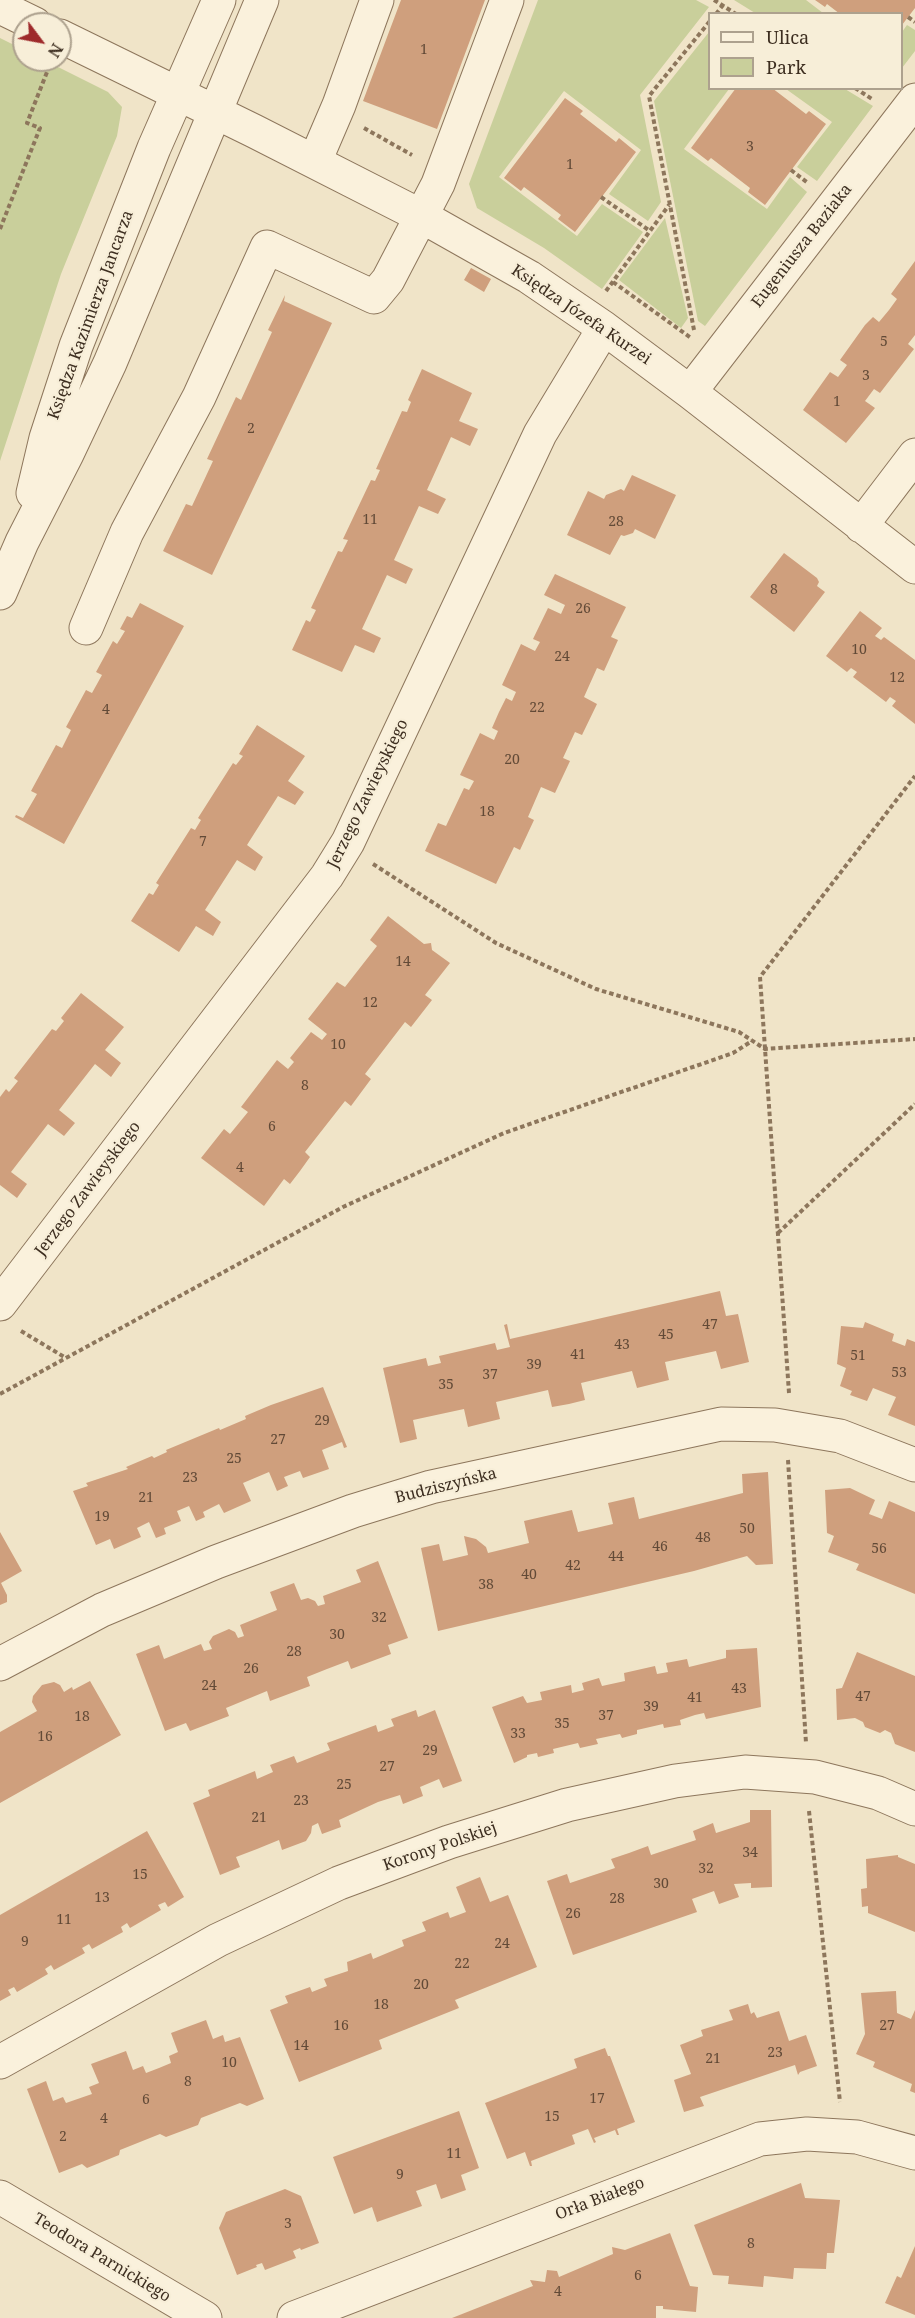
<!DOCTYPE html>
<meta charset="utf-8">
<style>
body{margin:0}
#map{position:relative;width:915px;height:2318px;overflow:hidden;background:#f0e4c8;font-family:"Noto Serif",serif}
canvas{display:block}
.legend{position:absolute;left:708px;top:12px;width:195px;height:78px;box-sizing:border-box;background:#f7eed8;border:2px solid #ada18e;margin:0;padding:8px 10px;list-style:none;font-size:18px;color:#3d2e20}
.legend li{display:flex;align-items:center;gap:12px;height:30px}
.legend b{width:30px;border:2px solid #ada18e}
.north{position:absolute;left:12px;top:12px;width:60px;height:60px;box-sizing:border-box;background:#f7eed8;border:2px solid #ada18e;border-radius:50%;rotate:122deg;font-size:16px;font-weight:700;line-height:24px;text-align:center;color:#3d2e20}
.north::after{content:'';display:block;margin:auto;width:21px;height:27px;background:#9e2a2b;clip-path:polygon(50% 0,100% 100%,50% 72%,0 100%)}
</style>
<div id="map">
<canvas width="915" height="2318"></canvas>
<ul class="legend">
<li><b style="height:8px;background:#faf1dc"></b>Ulica</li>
<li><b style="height:16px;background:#c9cf9b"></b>Park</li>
</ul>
<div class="north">N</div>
</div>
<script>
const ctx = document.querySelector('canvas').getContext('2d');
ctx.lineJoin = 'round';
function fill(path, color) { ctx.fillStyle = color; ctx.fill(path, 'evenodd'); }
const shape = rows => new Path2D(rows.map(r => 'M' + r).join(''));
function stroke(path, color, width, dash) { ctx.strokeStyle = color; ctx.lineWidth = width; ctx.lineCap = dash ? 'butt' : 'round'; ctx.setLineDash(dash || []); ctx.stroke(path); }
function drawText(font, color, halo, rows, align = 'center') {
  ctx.font = font + ' "Noto Serif",serif'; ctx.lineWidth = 4.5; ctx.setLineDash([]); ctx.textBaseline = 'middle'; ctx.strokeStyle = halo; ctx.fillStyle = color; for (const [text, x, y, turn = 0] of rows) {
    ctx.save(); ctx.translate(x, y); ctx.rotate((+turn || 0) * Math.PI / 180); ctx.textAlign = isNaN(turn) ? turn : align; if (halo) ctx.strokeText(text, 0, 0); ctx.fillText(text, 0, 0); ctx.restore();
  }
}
const green = shape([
 [538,0,696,0,709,7,640,95,661,202,648,221,609,194,641,150,564,91,499,177,577,236,602,204,643,232,602,289,544,248,477,208,469,184],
 [734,0,806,0,823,13,755,13],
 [907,25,915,30,915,51,902,68,902,32],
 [709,32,710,88,729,89,684,149,767,209,790,177,807,192,705,326,698,321,654,101],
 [0,38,24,50,24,60,44,60,108,92,122,107,117,136,61,274,0,461],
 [786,89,845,89,873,106,817,181,797,167,832,122],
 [665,218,688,318,681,328,619,280]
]);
const building = shape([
 [401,0,485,0,437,129,363,101],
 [815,0,915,0,915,8,902,25,902,14,840,14,827,4,825,7],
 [736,88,772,88,806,114,809,111,826,124,765,205,748,192,750,188,711,158,708,161,691,148],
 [565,98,583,111,580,114,616,142,619,138,636,152,575,232,558,219,561,215,524,187,521,191,504,178],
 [915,261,915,335,908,344,914,349,880,393,874,389,865,401,875,408,846,443,803,410,830,372,838,377,847,365,840,360,865,325,873,317,879,322,889,310,897,299,891,294],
 [471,268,491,279,484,292,464,280],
 [285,295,284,301,332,323,212,575,163,551,186,504,192,506,213,461,207,459,236,397,241,400,272,332,268,330],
 [422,369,472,393,459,421,478,429,470,446,451,437,427,490,446,499,438,514,419,506,394,560,413,569,406,584,387,575,362,629,381,638,374,653,355,645,342,672,292,650,306,620,310,622,316,610,311,608,338,551,342,552,348,540,343,539,371,480,375,481,380,470,376,469,402,411,407,412,411,402,408,400],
 [632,475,676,495,655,539,635,529,633,533,624,536,621,535,610,555,567,535,588,491,604,499,606,495,621,489,624,491],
 [784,553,817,578,819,582,817,586,825,592,794,632,750,597],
 [555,574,626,607,611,637,618,640,604,671,597,668,584,697,597,704,582,735,575,732,563,758,570,761,555,793,541,787,528,817,534,820,520,850,514,847,496,884,425,851,438,823,446,826,464,788,469,790,474,781,460,775,480,733,494,740,498,731,492,728,499,712,506,698,512,701,516,692,502,685,521,644,535,651,540,642,533,639,548,608,561,614,565,605,544,595],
 [140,603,184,626,64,844,15,817,16,815,23,818,37,794,31,791,56,745,62,748,71,730,66,727,86,690,92,693,102,675,96,672,113,641,117,644,125,631,120,629,127,616,132,618],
 [860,611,882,628,875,636,881,640,884,637,915,660,915,724,892,706,896,701,890,697,886,702,853,677,857,672,851,668,847,672,826,656],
 [257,725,305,756,288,781,304,792,295,805,278,796,247,845,263,857,255,871,237,860,205,910,221,922,213,936,196,926,179,952,131,921,149,893,153,895,159,885,156,883,191,828,195,830,201,820,198,818,233,763,236,765,243,756,239,754],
 [388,916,424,944,431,943,432,950,450,963,425,995,432,1000,411,1027,405,1022,365,1074,371,1079,351,1106,345,1101,305,1152,310,1157,300,1171,290,1184,284,1179,264,1206,201,1158,224,1129,230,1134,248,1112,241,1107,277,1060,288,1069,294,1062,290,1058,311,1032,322,1040,327,1034,308,1019,337,982,345,987,377,946,370,940],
 [81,993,124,1027,105,1050,121,1063,111,1077,95,1064,59,1110,75,1123,64,1136,48,1124,11,1172,27,1184,17,1198,0,1185,0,1097,6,1089,9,1092,18,1081,14,1078,52,1029,56,1031,64,1021,61,1018],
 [720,1291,726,1316,738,1314,749,1362,721,1369,716,1351,665,1362,669,1380,637,1388,632,1371,581,1383,585,1400,569,1404,552,1407,548,1390,496,1402,500,1419,468,1427,464,1409,413,1420,417,1439,400,1443,383,1368,426,1358,428,1366,441,1363,439,1356,495,1343,497,1350,510,1347,504,1325,507,1324,510,1339],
 [865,1322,894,1334,892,1341,905,1346,907,1339,915,1342,915,1426,888,1415,896,1397,873,1388,867,1401,850,1395,852,1391,840,1386,846,1368,837,1364,841,1326,863,1328],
 [323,1387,347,1447,344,1448,342,1442,322,1450,329,1469,303,1478,300,1471,284,1477,288,1486,277,1491,269,1472,243,1483,251,1501,224,1513,219,1504,203,1512,205,1517,196,1521,189,1506,177,1511,181,1521,164,1528,166,1534,156,1538,149,1522,137,1528,141,1537,114,1549,110,1539,96,1545,73,1491,88,1486,86,1483,128,1469,126,1467,152,1456,154,1458,167,1452,166,1450,219,1428,220,1430,246,1419,245,1416,271,1405],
 [768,1472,773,1564,756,1565,747,1556,694,1571,438,1631,421,1548,439,1544,443,1561,468,1555,464,1536,476,1539,486,1547,488,1553,529,1543,524,1521,572,1510,578,1532,596,1528,613,1524,608,1503,634,1497,639,1519,743,1493,742,1474],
 [850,1488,875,1500,869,1514,882,1519,889,1501,915,1512,915,1594,856,1570,859,1564,828,1552,834,1536,827,1533,825,1490],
 [0,1532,22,1571,1,1583,7,1595,7,1602,0,1605],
 [378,1561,408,1638,388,1645,391,1654,351,1669,348,1661,327,1669,307,1677,310,1686,270,1701,267,1691,226,1708,229,1716,190,1731,186,1723,165,1731,136,1654,159,1645,164,1659,201,1644,204,1651,212,1649,209,1642,213,1636,229,1629,235,1632,238,1638,244,1636,240,1625,277,1610,270,1592,294,1583,301,1600,308,1598,315,1601,318,1606,325,1604,323,1596,361,1582,356,1570],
 [757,1648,761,1707,706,1719,704,1713,695,1715,680,1720,681,1725,664,1728,663,1724,637,1730,637,1734,622,1738,620,1734,596,1739,598,1744,580,1748,578,1743,553,1749,554,1753,538,1757,537,1753,527,1755,527,1757,514,1763,492,1707,523,1696,527,1703,542,1700,540,1692,571,1685,572,1693,584,1690,582,1683,599,1678,602,1686,625,1681,624,1673,655,1666,657,1674,668,1672,666,1663,687,1659,689,1667,726,1658,726,1650],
 [857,1652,915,1676,915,1752,895,1744,891,1733,885,1730,880,1733,865,1727,863,1722,855,1718,837,1720,836,1689,842,1688],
 [90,1681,121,1735,0,1803,0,1732,37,1711,32,1702,33,1696,42,1685,54,1682,60,1685,64,1692,72,1687,73,1690],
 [416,1710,418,1717,435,1710,462,1781,443,1788,439,1779,420,1787,423,1796,403,1804,400,1795,378,1802,339,1820,341,1827,322,1834,318,1823,312,1826,311,1833,306,1841,282,1850,279,1840,257,1849,236,1857,240,1867,220,1875,193,1803,210,1796,208,1790,255,1771,257,1779,273,1772,270,1765,294,1756,297,1763,330,1750,327,1743,376,1725,378,1732,394,1726,391,1719],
 [750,1810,771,1810,772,1887,751,1888,751,1883,734,1884,739,1897,719,1904,714,1891,692,1899,697,1912,573,1955,547,1881,567,1874,570,1883,615,1868,611,1859,629,1853,648,1846,651,1855,696,1840,693,1831,713,1823,716,1833,750,1822],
 [147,1831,184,1897,168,1907,165,1902,158,1905,161,1910,130,1928,127,1923,121,1927,123,1932,92,1949,89,1944,82,1948,85,1953,54,1970,51,1965,45,1969,48,1974,17,1992,14,1987,8,1990,11,1995,0,2001,0,1915],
 [898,1855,898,1857,915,1864,915,1932,868,1913,868,1906,862,1907,861,1889,867,1888,866,1859],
 [480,1877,490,1902,508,1895,537,1967,455,2000,459,2008,379,2040,382,2049,299,2082,270,2010,288,2003,285,1996,310,1987,312,1992,327,1986,324,1979,348,1971,347,1962,371,1953,373,1959,404,1946,402,1940,426,1931,422,1922,448,1912,450,1918,466,1912,456,1887],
 [896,1991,897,2013,911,2019,915,2010,915,2093,910,2091,912,2084,873,2067,875,2062,856,2054,865,2034,861,1993],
 [748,2004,751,2014,754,2012,757,2018,779,2011,789,2041,806,2035,817,2066,800,2072,798,2075,795,2065,700,2097,704,2106,684,2112,674,2080,691,2074,680,2045,703,2036,701,2030,733,2020,729,2010],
 [206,2020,213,2039,223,2035,225,2042,240,2037,264,2099,247,2106,240,2103,201,2118,198,2125,166,2137,160,2134,120,2150,119,2155,87,2168,82,2164,59,2173,27,2089,46,2081,53,2101,63,2097,66,2103,92,2094,89,2087,99,2083,91,2064,126,2051,133,2070,143,2066,146,2073,159,2068,171,2063,169,2056,178,2052,171,2033],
 [605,2048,608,2056,610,2056,635,2122,617,2129,619,2135,617,2135,615,2130,594,2138,596,2142,594,2143,588,2129,572,2135,575,2144,531,2161,532,2166,530,2166,525,2152,507,2159,485,2103,577,2068,574,2059],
 [459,2111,479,2168,461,2175,466,2190,441,2199,436,2184,416,2191,422,2206,377,2222,372,2207,354,2214,333,2157],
 [801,2183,805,2198,840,2200,834,2253,827,2253,826,2269,794,2268,793,2279,764,2276,763,2287,728,2284,729,2276,713,2275,694,2225],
 [285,2189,301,2196,319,2243,301,2250,300,2248,293,2251,296,2258,265,2270,262,2263,256,2265,257,2267,237,2275,219,2228,226,2212],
 [670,2233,690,2286,698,2287,696,2312,663,2309,663,2306,656,2306,656,2318,452,2318,533,2286,530,2280,545,2282,547,2270,557,2271,559,2277,613,2254,612,2247,625,2250],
 [915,2246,915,2315,885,2303,897,2276,901,2278]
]);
const path = shape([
 [714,0,736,14],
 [716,14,723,5],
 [908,17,915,22],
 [855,88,872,99],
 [364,128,412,155],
 [791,170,808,183],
 [601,197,650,231],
 [0,229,40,128,27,123,49,67],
 [613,282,691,338],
 [606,291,669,205],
 [694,330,649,96,710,21],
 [373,864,496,943,596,989,739,1032,765,1049,915,1039],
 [778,1233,915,1104],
 [21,1331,66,1358],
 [789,1393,760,977,915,776],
 [0,1394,343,1207,504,1133,733,1053,752,1041],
 [788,1460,806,1743],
 [809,1811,840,2102]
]);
const minor = shape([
 [0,7,35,24],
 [60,36,254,131,421,216,529,277,604,328,690,392,915,567],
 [315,161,339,105,377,0],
 [690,392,915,100],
 [33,493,46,438,76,346,154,148,219,0],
 [861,526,915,455],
 [0,593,22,542,67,454,110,363,262,0],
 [86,628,127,532,199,397,267,247,374,297,388,280,438,184,507,0],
 [0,1304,327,876,348,842,540,434,604,328],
 [0,1664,102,1610,216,1562,353,1511,431,1487,721,1424,775,1425,840,1436,915,1465],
 [0,2062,218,1940,339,1883,449,1842,567,1805,675,1781,745,1772,815,1777,878,1793,915,1809],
 [0,2197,205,2318],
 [294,2318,760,2139,807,2134,857,2137,915,2153]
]);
const numberNames = [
 ["1",424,50],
 ["3",750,147],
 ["1",570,165],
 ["5",884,342],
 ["3",866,376],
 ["1",837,402],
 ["2",251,429],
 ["11",370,520],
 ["28",616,522],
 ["8",774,590],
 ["26",583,609],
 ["10",859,650],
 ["24",562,657],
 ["12",897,678],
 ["22",537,708],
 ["4",106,710],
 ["20",512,760],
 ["18",487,812],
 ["7",203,842],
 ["14",403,962],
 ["12",370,1003],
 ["10",338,1045],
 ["8",305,1086],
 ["6",272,1127],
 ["4",240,1168],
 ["47",710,1325],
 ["45",666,1335],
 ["43",622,1345],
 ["41",578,1355],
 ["51",858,1356],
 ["39",534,1365],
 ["53",899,1373],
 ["37",490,1375],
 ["35",446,1385],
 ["29",322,1421],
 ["27",278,1440],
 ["25",234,1459],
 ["23",190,1478],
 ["21",146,1498],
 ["19",102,1517],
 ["50",747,1529],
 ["48",703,1538],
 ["46",660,1547],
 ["56",879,1549],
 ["44",616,1557],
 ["42",573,1566],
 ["40",529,1575],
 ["38",486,1585],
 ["32",379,1618],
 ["30",337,1635],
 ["28",294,1652],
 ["26",251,1669],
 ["24",209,1686],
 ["43",739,1689],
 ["47",863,1697],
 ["41",695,1698],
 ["39",651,1707],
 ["37",606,1716],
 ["18",82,1717],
 ["35",562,1724],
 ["33",518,1734],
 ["16",45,1737],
 ["29",430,1751],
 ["27",387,1767],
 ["25",344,1785],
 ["23",301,1801],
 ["21",259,1818],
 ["34",750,1853],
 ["32",706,1869],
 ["15",140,1875],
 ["30",661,1884],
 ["13",102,1898],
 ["28",617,1899],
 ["26",573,1914],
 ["11",64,1920],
 ["9",25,1942],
 ["24",502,1944],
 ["22",462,1964],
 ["20",421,1985],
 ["18",381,2005],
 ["16",341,2026],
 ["27",887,2026],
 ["14",301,2046],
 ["23",775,2053],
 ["21",713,2059],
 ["10",229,2063],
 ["8",188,2082],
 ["17",597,2099],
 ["6",146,2100],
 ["15",552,2117],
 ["4",104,2119],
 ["2",63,2137],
 ["11",454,2154],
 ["9",400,2175],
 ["3",288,2224],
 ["8",751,2244],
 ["6",638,2276],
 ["4",558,2292]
];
const streetNames = [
 ["Eugeniusza Baziaka",802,246,-52],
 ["Księdza Kazimierza Jancarza",91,315,-70],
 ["Księdza Józefa Kurzei",581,315,34],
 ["Jerzego Zawieyskiego",368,794,-64],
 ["Jerzego Zawieyskiego",88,1189,-53],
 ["Budziszyńska",446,1486,-14],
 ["Korony Polskiej",440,1847,-19],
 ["Orła Białego",600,2199,-21],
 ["Teodora Parnickiego",102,2258,31]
];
fill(green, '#c9cf9b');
fill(building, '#cf9f7d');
stroke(minor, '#8d765c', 35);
stroke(path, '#8d765c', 4, [4.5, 3]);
stroke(minor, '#faf1dc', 33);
drawText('14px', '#624a37', null, numberNames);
drawText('16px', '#3d2e20', '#f7eed8', streetNames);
</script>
